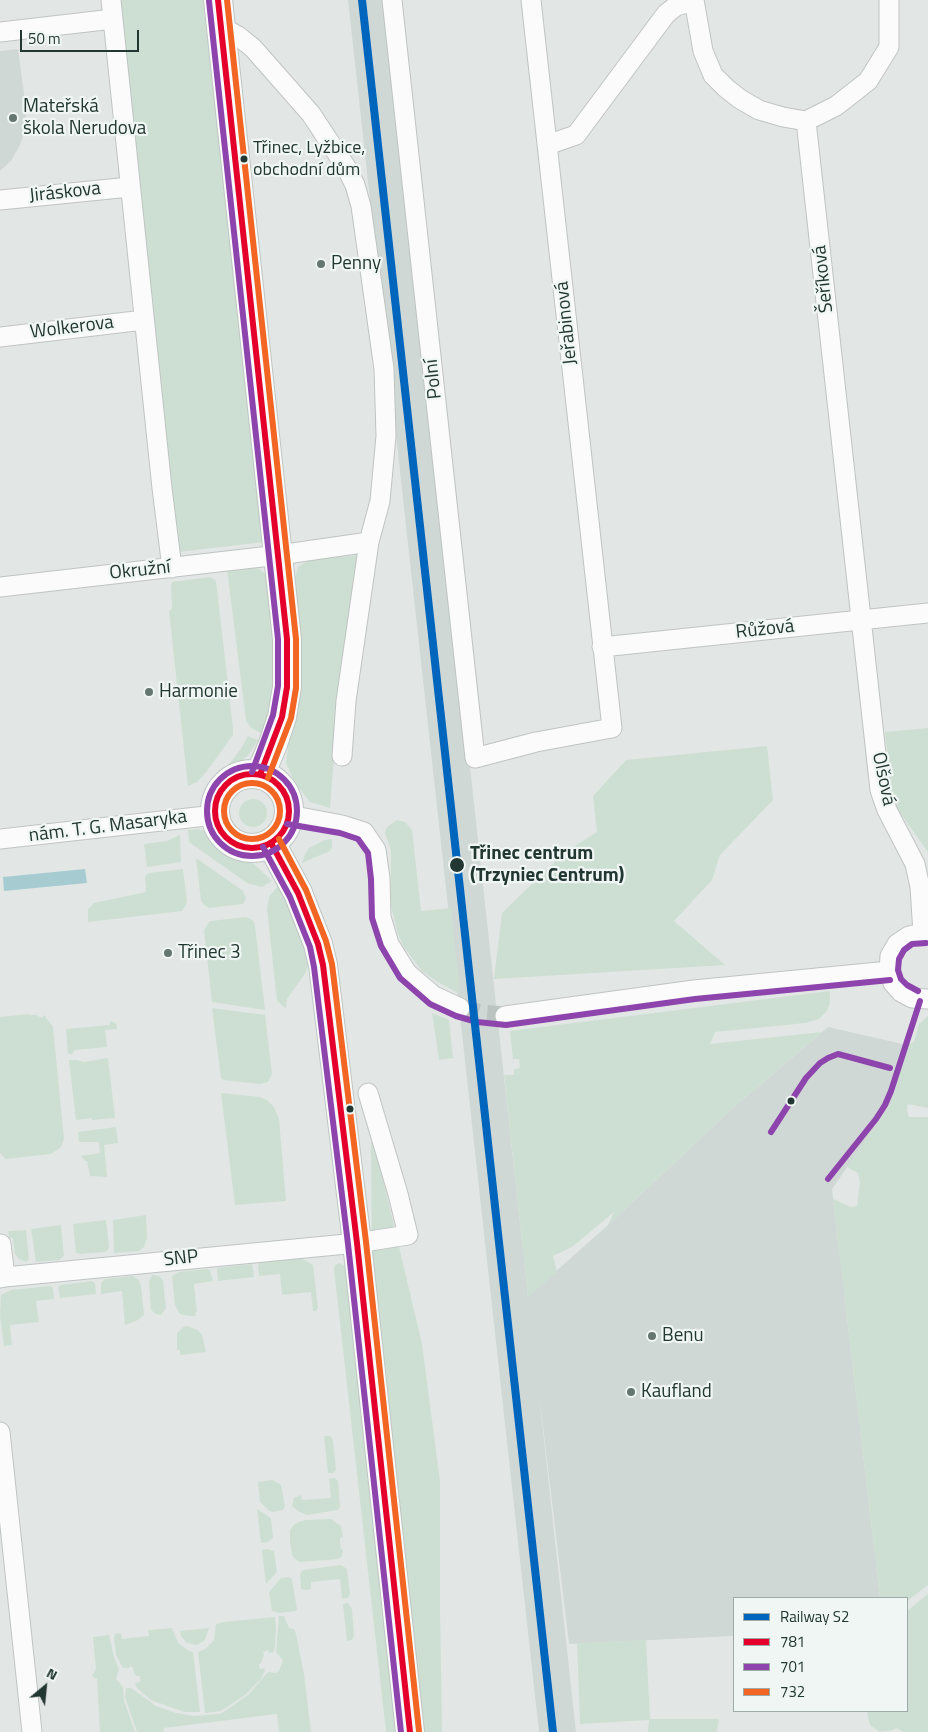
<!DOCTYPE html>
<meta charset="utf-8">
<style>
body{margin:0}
#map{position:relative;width:928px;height:1732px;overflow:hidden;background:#e2e7e5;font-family:"Titillium Web",sans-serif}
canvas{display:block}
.legend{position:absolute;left:733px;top:1597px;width:175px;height:115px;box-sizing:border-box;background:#f0f6f3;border:1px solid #9eaaa5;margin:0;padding:6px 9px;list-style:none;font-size:15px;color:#223731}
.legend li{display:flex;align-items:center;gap:10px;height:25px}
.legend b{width:25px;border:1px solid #9eaaa5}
.north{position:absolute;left:20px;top:1662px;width:50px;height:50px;-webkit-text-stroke:4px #f0f6f3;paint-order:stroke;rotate:28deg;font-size:14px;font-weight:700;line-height:20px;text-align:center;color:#223731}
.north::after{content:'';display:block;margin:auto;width:18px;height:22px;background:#223731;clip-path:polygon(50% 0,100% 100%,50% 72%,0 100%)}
.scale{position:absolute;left:20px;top:30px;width:119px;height:22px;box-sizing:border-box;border:2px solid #223731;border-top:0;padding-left:6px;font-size:15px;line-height:18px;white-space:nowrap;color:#223731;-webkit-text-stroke:4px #f0f6f3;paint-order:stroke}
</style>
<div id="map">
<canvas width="928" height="1732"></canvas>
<ul class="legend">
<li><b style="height:6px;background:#0065bd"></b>Railway S2</li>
<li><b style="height:6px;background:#e4002b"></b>781</li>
<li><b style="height:6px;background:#8e44ad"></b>701</li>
<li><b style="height:6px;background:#f26522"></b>732</li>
</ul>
<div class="north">N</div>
<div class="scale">50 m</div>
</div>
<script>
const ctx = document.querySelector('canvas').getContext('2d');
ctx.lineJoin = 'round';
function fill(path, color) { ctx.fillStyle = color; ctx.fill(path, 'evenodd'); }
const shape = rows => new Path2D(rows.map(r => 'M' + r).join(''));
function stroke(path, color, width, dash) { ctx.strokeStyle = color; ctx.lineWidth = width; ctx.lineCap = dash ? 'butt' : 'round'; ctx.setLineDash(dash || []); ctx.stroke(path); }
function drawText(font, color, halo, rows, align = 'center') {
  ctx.font = font + ' "Titillium Web",sans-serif'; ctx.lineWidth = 4.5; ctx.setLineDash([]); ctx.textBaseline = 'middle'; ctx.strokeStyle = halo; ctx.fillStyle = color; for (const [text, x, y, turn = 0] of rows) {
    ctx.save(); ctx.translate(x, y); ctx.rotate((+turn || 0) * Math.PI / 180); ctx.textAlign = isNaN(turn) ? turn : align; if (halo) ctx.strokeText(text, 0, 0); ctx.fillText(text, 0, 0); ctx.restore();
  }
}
const built = shape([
 [348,0,386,0,528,1296,608,1225,735,1106,828,1027,907,1045,891,1104,832,1189,880,1598,734,1598,734,1636,569,1644,538,1385,576,1732,539,1732],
 [18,49,26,108,26,128,20,145,11,161,0,171,0,51]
]);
const green = shape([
 [118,0,203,0,264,542,178,552],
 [362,555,337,718,330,808,310,802,295,783,286,763,292,717,294,581,298,567,311,559],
 [253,567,260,569,269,578,275,664,269,712,261,733,251,728,246,720,227,569],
 [210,577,216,581,233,728,233,735,207,771,197,782,188,786,169,611,172,608,171,586,172,582],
 [928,728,928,852,893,803,885,732],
 [248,736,258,740,249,754,215,785,214,785,242,747],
 [767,746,773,800,720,855,712,880,674,921,725,965,494,979,502,913,565,852,597,832,593,796,626,760],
 '239 813a14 14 0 1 1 28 0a14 14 0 1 1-28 0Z',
 [397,820,405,822,412,830,421,911,451,908,460,994,436,981,422,971,403,946,398,934,391,906,391,850,385,833,387,827],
 [198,829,208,832,225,849,254,864,272,881,262,887,247,883,189,842,188,830],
 [180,835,181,862,147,867,144,844,167,841],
 [332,839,332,847,330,851,302,863,305,854,309,848,325,840],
 [196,858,243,891,246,898,243,904,209,908,204,905,201,901],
 [183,869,187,901,186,905,182,911,88,922,88,909,94,903,146,892,145,876,149,873],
 [278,886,291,908,299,928,309,962,306,972,287,999,286,1008,284,1007,277,1001,267,909,269,897],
 [246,917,254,921,255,926,265,1010,212,1002,204,930,209,922,211,921],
 [830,991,830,1003,827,1011,819,1019,806,1023,715,1032,710,1044,822,1032,735,1106,608,1225,614,1212,572,1247,553,1256,557,1272,528,1297,504,1075,514,1075,514,1069,520,1068,519,1059,513,1059,510,1031],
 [212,1008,265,1015,272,1074,268,1082,260,1084,223,1080,221,1078],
 [432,1013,449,1020,453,1058,439,1060],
 [29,1014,29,1015,36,1015,42,1018,44,1015,53,1027,64,1139,61,1147,51,1154,6,1159,0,1153,0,1017],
 [928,1016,928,1108,908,1104,907,1110,909,1117,928,1117,928,1585,907,1601,907,1598,880,1598,833,1199,851,1207,857,1206,860,1182,858,1173,847,1167,891,1104,907,1045,914,1042,919,1024],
 [110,1021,116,1023,117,1029,105,1030,107,1047,75,1050,72,1054,68,1054,66,1029,110,1025],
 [108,1058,115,1118,92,1120,92,1118,76,1120,69,1060,77,1060,84,1062],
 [221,1093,260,1097,267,1100,274,1107,279,1119,286,1201,235,1205],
 [116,1127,118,1143,104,1145,107,1177,90,1176,87,1161,85,1161,81,1156,100,1153,99,1142,79,1142,78,1132],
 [371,1140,382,1175,422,1344,440,1481,440,1607,442,1732,422,1732,372,1278],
 [146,1215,147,1238,144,1247,139,1251,114,1253,113,1220],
 [106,1220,109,1246,108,1250,104,1252,80,1254,76,1253,73,1224],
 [61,1225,64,1256,59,1260,36,1262,31,1229],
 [26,1230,29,1259,26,1262,19,1259,15,1254,13,1238,9,1238,8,1231],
 [301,1258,313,1265,318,1308,316,1311,313,1311,311,1292,282,1295,280,1274,259,1276,258,1266,260,1262],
 [339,1263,345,1266,397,1732,386,1732,334,1269,335,1265],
 [252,1264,254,1277,218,1281,217,1268],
 [206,1269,210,1270,213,1281,194,1284,197,1312,195,1313,196,1316,189,1316,180,1314,175,1305,172,1276,179,1272],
 [152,1275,159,1276,163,1280,166,1308,161,1315,156,1314,151,1310,149,1282],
 [133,1276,139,1280,141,1286,144,1315,136,1321,125,1325,122,1291,101,1294,101,1283,105,1279],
 [92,1281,95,1283,96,1294,60,1298,58,1287,61,1285],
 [50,1286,53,1288,54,1299,36,1301,39,1322,10,1325,12,1345,4,1346,0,1316,1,1295,11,1290],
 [187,1326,198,1330,202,1335,206,1352,180,1355,180,1350,177,1350,177,1333,183,1327],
 [324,1436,330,1436,333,1440,336,1470,333,1473,328,1473],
 [335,1478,338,1481,340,1507,338,1510,307,1515,298,1511,292,1506,294,1498,301,1495,302,1500,331,1498,329,1479],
 [273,1480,281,1485,285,1506,283,1510,272,1512,268,1510,260,1502,258,1482],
 [257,1509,271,1518,273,1538,268,1542,261,1543],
 [331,1519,341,1526,343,1537,340,1538,341,1550,343,1549,343,1551,342,1556,338,1559,300,1562,296,1560,292,1555,290,1541,290,1530,293,1526,298,1522,306,1520],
 [267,1549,274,1551,277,1572,266,1584,262,1550],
 [341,1565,347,1569,350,1594,348,1598,342,1599,340,1579,311,1582,311,1589,305,1590,301,1589,300,1574,303,1570],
 [281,1578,289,1577,292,1579,297,1609,296,1611,279,1613,272,1611,269,1592],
 [928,1594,928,1732,903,1732,897,1728,893,1730,880,1732,871,1726,869,1722,867,1711,907,1711,907,1611],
 [348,1603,352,1609,354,1636,352,1640,347,1641,343,1604],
 [279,1616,284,1616,289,1628,294,1629,296,1634,304,1674,311,1732,279,1732,277,1714,164,1728,163,1732,137,1732,125,1697,126,1688,131,1688,156,1706,176,1713,194,1716,217,1714,222,1713,248,1695,268,1672,276,1673,279,1671,283,1660,276,1652],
 [275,1617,276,1628,275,1647,273,1653,269,1653,268,1650,263,1652,264,1655,261,1663,259,1664,260,1669,264,1668,265,1670,261,1679,245,1695,221,1711,205,1713,198,1652,205,1649,214,1640,216,1624,224,1622],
 [172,1628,178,1643,189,1651,193,1652,200,1712,184,1712,151,1700,137,1688,135,1683,140,1682,140,1676,136,1676,133,1670,134,1668,130,1666,129,1668,123,1668,116,1655,114,1638,115,1634,121,1633,122,1639,149,1636,148,1630],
 [209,1628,205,1640,197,1645,187,1643,181,1636,180,1631],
 [109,1635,114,1657,119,1669,116,1679,123,1687,124,1700,135,1732,100,1732,97,1679,92,1676,96,1669,93,1637],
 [646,1640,650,1719,719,1719,717,1732,648,1732,649,1720,580,1724,577,1643]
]);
const water = shape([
 [85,869,87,883,4,891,3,877]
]);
const minorTunnel = shape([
 [460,1008,480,1014,505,1016]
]);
const minor = shape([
 [111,0,162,488,172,568],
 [392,0,475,758,536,742,612,728,531,0],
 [694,0,703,51,713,75,726,88,740,99,759,110,783,117,806,121,880,790,887,810,915,864,920,887,923,933],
 [220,26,238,36,253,48,311,114,346,167,355,185,361,206,384,369,386,436,380,501,369,542,346,701,342,756],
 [0,32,113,19],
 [806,121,836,106,868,81,889,47,889,0],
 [547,145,576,135,666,14,676,6,694,1],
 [0,200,130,187],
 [0,337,144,320],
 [0,587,279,555,369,542],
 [602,647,928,613],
 [289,815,342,825,364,832,376,850,380,878,381,917,389,944,407,973,434,996,460,1008],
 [0,839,215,815],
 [928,934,923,933,909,936,897,944,890,956,889,971,893,983,901,992,912,998,928,999],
 [505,1016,694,990,889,971],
 [0,1244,1,1244,5,1277,0,1278],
 [5,1277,357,1243,408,1235,398,1194,368,1093],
 [0,1432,32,1732]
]);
const secondary = shape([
 [218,0,287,639,287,687,282,717,273,744,260,775],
 '215 811a37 37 0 1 1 74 0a37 37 0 1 1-74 0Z',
 [271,843,298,893,318,944,323,965,357,1243,410,1732]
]);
const bus1 = shape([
 [218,0,287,639,287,687,282,717,260,775],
 '215 811a37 37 0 1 1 74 0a37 37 0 1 1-74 0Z',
 [271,843,298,893,318,944,323,965,357,1243,410,1732]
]);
const bus2 = shape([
 [209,1,278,639,278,686,273,715,252,772],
 '207 811a45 45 0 1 1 90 0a45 45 0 1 1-90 0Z',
 [287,824,340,833,358,839,368,853,371,879,372,918,381,946,400,978,430,1004,456,1016,477,1022,506,1025,695,999,890,980],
 [263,847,290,897,310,947,314,967,348,1244,401,1732],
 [918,991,907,985,901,979,898,970,899,959,904,950,912,944,926,943],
 [771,1132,806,1078,820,1063,828,1058,838,1054,890,1068],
 [828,1179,876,1119,885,1105,891,1091,920,1001]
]);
const bus3 = shape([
 [227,0,296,639,296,688,291,718,268,778],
 '224 811a28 28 0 1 1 56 0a28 28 0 1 1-56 0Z',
 [279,839,306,890,326,941,332,964,366,1242,419,1731]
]);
const rail1 = shape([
 [362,0,553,1732]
]);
const markers = [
 [13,118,5,"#657570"],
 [244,159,4.5,"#223731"],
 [321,264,5,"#657570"],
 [149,692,5,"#657570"],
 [457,865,8,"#223731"],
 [168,953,5,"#657570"],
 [791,1101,4.5,"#223731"],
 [350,1109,4.5,"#223731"],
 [652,1336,5,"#657570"],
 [631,1392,5,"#657570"]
];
const busNames = [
 ["Třinec, Lyžbice,",253,149],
 ["obchodní dům",253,171]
];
const poiNames = [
 ["Mateřská",23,107],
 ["škola Nerudova",23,129],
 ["Penny",331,264],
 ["Harmonie",159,692],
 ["Třinec 3",178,953],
 ["Benu",662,1336],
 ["Kaufland",641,1392]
];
const streetNames = [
 ["Jiráskova",65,193,-6],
 ["Šeříková",824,279,-96],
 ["Jeřabinová",567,323,-96],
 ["Wolkerova",72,328,-7],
 ["Polní",434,379,-96],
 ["Okružní",140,571,-6],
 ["Růžová",765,630,-6],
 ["Olšová",883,779,78],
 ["nám. T. G. Masaryka",108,827,-7],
 ["SNP",181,1259,-6]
];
const stopNames = [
 ["Třinec centrum",470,854],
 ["(Trzyniec Centrum)",470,876]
];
fill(built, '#d0d8d5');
fill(green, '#cddfd2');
fill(water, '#a6ccd1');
stroke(minorTunnel, '#bcc4c1', 19, [19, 9]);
stroke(minor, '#bfc4c2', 21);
stroke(secondary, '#bec5c2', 30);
stroke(minor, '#fbfbfb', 19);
stroke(secondary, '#fbfbfb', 28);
stroke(bus1, '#e4002b', 6);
stroke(bus2, '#8e44ad', 6);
stroke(bus3, '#f26522', 6);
stroke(rail1, '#0065bd', 8);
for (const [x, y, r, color] of markers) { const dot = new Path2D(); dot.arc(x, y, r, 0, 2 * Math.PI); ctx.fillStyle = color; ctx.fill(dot); stroke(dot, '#f0f6f3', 2); }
drawText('18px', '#223731', '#f0f6f3', busNames, 'left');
drawText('19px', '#223731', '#f0f6f3', poiNames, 'left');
drawText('19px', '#223731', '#f0f6f3', streetNames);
drawText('bold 19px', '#223731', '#f0f6f3', stopNames, 'left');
</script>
